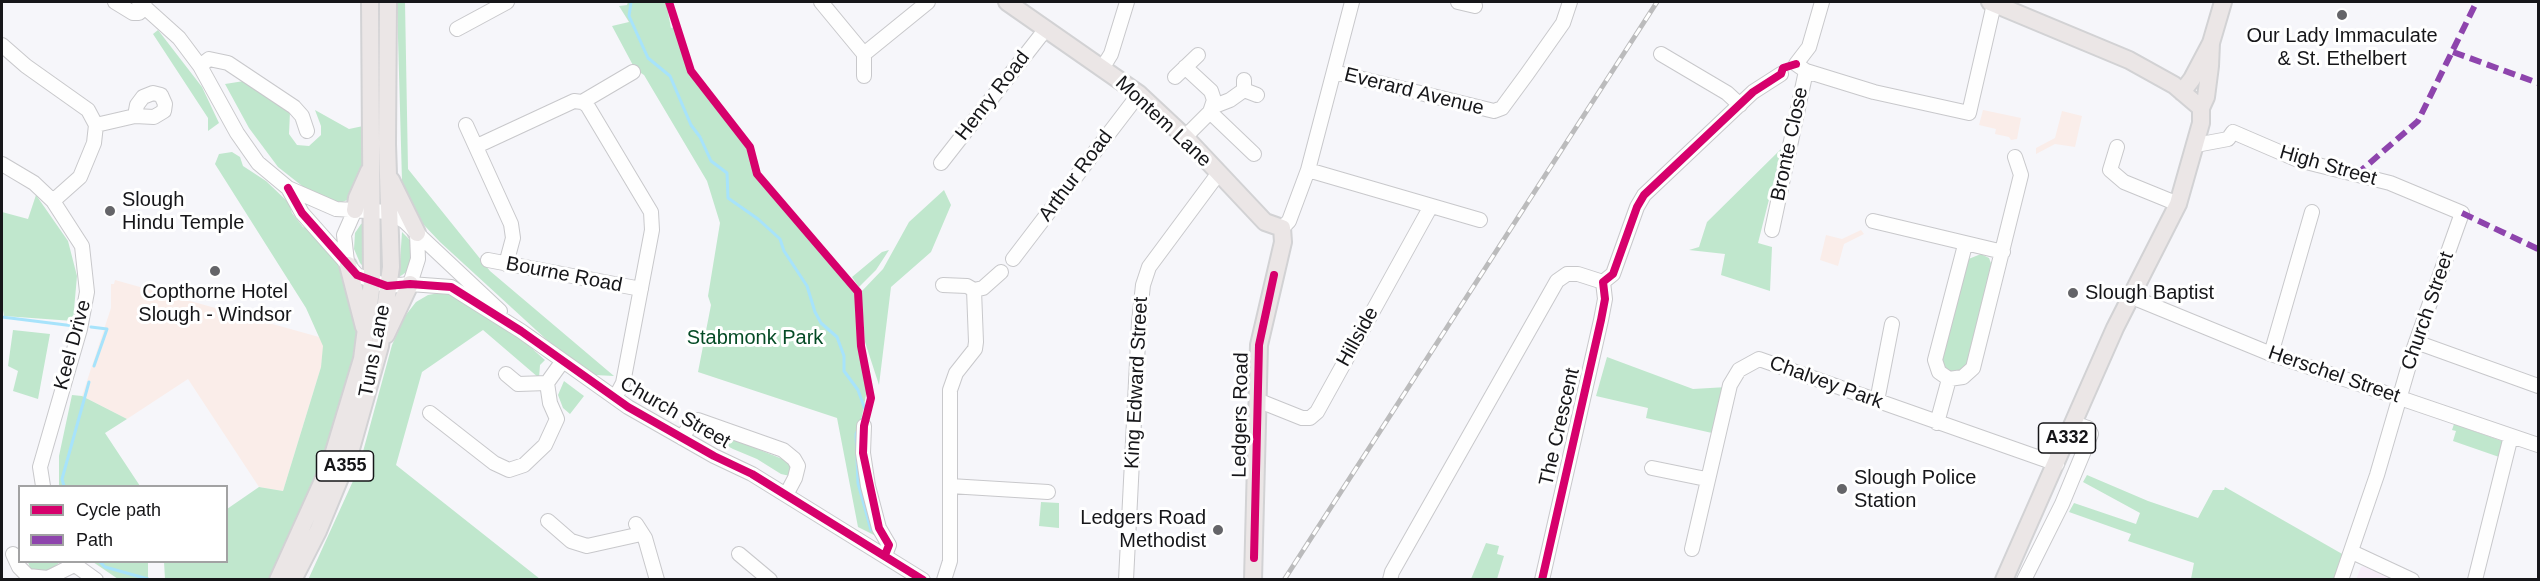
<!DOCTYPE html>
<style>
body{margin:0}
#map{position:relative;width:2540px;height:581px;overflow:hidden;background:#f6f6fa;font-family:Helvetica,sans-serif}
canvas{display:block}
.frame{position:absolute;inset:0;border:3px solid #161619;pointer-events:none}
.legend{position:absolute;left:18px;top:485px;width:210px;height:78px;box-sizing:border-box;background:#fff;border:2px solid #a2a2a3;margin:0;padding:8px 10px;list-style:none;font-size:18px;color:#161619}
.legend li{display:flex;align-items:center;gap:12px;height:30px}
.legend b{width:30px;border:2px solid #a2a2a3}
</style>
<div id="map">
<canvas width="2540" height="581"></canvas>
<div class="frame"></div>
<ul class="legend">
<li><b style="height:8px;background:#d6006c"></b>Cycle path</li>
<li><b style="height:8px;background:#8e44ad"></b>Path</li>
</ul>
</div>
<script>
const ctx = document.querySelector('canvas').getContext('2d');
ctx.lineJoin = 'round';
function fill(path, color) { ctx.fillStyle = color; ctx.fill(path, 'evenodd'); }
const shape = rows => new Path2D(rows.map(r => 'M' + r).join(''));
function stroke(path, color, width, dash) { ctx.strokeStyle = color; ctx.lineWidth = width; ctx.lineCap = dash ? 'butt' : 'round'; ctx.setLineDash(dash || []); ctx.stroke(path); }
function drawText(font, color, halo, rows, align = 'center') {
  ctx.font = font + ' Helvetica,sans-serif'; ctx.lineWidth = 6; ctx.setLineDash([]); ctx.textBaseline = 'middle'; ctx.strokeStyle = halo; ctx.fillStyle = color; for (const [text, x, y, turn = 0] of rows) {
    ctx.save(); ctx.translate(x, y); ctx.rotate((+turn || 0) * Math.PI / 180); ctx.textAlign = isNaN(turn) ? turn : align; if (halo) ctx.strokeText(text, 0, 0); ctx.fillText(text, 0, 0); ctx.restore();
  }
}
const industrial = shape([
 [1983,110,2021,118,2017,139,2011,140,2009,137,1995,134,1996,129,1979,125],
 [2062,111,2082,116,2075,147,2055,144,2036,154,2036,148,2055,138],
 [1861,230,1864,234,1844,244,1838,266,1820,260,1826,235,1842,239],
 [115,280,319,337,324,346,321,367,283,491,259,487,188,379,127,419,82,396,111,308,111,284,114,284]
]);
const medical = shape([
 [2365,566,2395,579,2356,580,2361,567]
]);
const green = shape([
 [397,2,405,2,408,169,490,271,614,376,595,375,548,341,440,242,423,224,412,207,402,181],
 [628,2,666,2,671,28,678,26,694,76,749,140,754,170,856,292,861,348,871,381,870,393,866,395,857,442,876,536,858,527,837,418,698,372,711,305,708,296,720,223,707,181,644,75,635,69,612,26,629,22,619,6,627,5],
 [158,30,202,87,219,123,208,131,208,118,153,34],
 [244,81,290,112,289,134,297,145,309,146,321,135,321,126,315,110,349,129,368,125,367,168,350,199,342,202,327,200,306,189,278,167,249,128,225,84],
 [1782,148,1758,243,1772,247,1770,291,1721,275,1725,254,1689,250,1699,247,1707,222],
 [232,152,240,157,243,166,266,181,289,203,292,213,303,227,317,232,333,251,355,299,360,355,327,463,271,579,165,579,164,562,226,562,227,509,259,487,283,491,321,367,323,346,306,308,215,164,219,154],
 [944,190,951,205,931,252,891,287,879,385,865,342,861,292,883,269,909,222],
 [36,195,68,241,77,276,73,321,4,316,2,303,2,212,28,219],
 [369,220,368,272,360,263,354,249,355,233,361,224],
 [402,232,411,241,414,257,408,271,399,277],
 [889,250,876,270,859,287,852,277,882,252],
 [1981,254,1989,258,1992,266,1967,365,1959,372,1951,373,1945,369,1942,361,1966,260],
 [445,292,493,314,545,360,540,365,539,378,483,330,422,372,396,465,540,579,308,580,358,470,392,345,405,316,416,302,428,295],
 [13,330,50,334,38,399,13,391,18,371,8,366],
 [1607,357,1693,389,1727,387,1712,433,1646,418,1648,408,1596,396],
 [564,381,584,396,570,414,563,408,558,395],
 [72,395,82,396,127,419,105,433,140,486,59,486,59,456],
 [2454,424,2505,442,2502,458,2453,441,2456,431,2452,430],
 [705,428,790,462,794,466,790,476,781,474,757,459,733,449,707,435],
 [2087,475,2148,501,2198,518,2213,490,2224,490,2225,487,2344,555,2335,579,2191,579,2194,563,2128,541,2131,534,2069,512,2074,503,2136,524,2140,513,2083,482],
 [1041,502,1059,503,1059,528,1039,526],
 [1486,543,1499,546,1497,554,1504,556,1497,579,1471,579],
 [28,562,58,562,59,563,47,572,31,571],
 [93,562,148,562,148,579,118,579]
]);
const stream = shape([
 [631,2,629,16,648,58,670,76,691,125,700,137,711,161,727,173,728,198,758,219,780,239,784,251,807,286,815,312,821,323,837,337,844,356,844,371,858,390,866,412,856,434,858,483,871,530],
 [2,317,74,326],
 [91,327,107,329,94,366],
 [64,486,62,479,89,382],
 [100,562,105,567,148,579]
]);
const minor = shape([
 [115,2,133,13,139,13,145,6],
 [139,2,179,38,200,66,237,133,258,163,288,188,336,209,389,212,404,221,500,311],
 [821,2,864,54],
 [1458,2,1475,6],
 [457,29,507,2],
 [2,45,26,66,88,110,96,125,94,143,80,177,53,201],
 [1661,54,1727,93,1740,105],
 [200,66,209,59,228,63,294,107,302,116,307,131],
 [1103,67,1111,54,1127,2],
 [1185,67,1211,91,1214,100,1210,112,1185,137],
 [1806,71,1874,92,1969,113,1994,4],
 [1334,72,1494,111,1502,108,1527,74,1563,23,1570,2],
 [864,76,864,54,928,2],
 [1175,77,1198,55],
 [1244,80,1244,90,1257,95],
 [582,102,633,72],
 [1212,107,1230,100,1244,90],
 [1210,112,1254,154],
 [96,125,135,116,154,117,164,111,165,104,161,95,153,93,143,97,137,105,135,116],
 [466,125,511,224,513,238,506,264],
 [2196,145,2228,139,2233,132,2298,160,2390,183,2462,213,2414,348,2377,475,2341,580],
 [477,146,574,101,582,102,587,105,651,212,652,230,623,383,615,398],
 [2117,147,2110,170,2124,182,2178,204],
 [941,163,1045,30],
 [2,164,34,183,53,201,82,246,87,292,80,329,40,467,43,486],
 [1308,170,1480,220],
 [288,188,302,213,357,275,387,286,410,284,451,287,521,331,628,407,714,456,752,474,923,580],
 [1873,221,2003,252],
 [1282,228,1289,221,1308,170,1352,2],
 [1772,230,1806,71,1796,64,1809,47,1822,2],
 [1965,245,1935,360,1939,372,1949,379,1963,377,1973,368,2021,175,2015,157],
 [1013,259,1139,94],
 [488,260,641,289],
 [347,262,344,235,355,210],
 [1603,282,1613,274,1637,207,1644,195,1753,92,1781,74],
 [410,284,418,259,417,233],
 [943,285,967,286,974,290,976,342,975,349,956,373,950,390,950,561,944,580],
 [974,290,983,288,1001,272],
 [2132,297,2271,354,2538,445],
 [2416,342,2538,386],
 [2271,354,2312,212],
 [506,374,518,384,547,383],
 [1257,400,1302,418,1310,418,1317,412,1431,206],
 [1877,401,1892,324],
 [430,413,494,463,509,470,524,465,545,445,557,419,550,403,547,383,562,362],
 [1937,423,1949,379],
 [864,426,863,453,868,486,879,528,889,545,885,555],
 [682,438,692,422,698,420,783,450,794,459,798,466,795,478,786,495],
 [1652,468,1706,479],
 [950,486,1048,492],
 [548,521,571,541,587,546,641,534],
 [636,524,645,538,657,580],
 [1692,549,1730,385,1739,370,1759,359,2057,464],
 [2352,552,2412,580],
 [13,554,19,567,28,576,48,578,74,565],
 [739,554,770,580],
 [71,562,96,580],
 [1126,580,1139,322,1143,285,1149,267,1218,174],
 [1390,580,1392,572,1557,281,1567,274,1578,274,1603,282],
 [1542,580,1601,320,1605,299,1603,282],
 [2024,580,2062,504,2091,434,2088,428,2073,423],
 [2475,580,2511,436]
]);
const major = shape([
 [1007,2,1139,94,1185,137,1265,222,1282,228,1283,242,1259,345,1253,580],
 [1990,2,2129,60,2174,85,2201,108],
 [2182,92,2192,79,2211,43,2223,2],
 [391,180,417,233],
 [355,210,357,198,369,171],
 [348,265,364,327],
 [386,335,410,284],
 [278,580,330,465,362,359,372,282,370,2],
 [293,580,318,531,349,456,380,346,391,267,387,144,388,2],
 [2004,580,2115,328,2178,204,2201,123,2201,108,2206,97,2210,66,2211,43]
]);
const rail = shape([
 [1284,580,1657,2]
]);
const quiet = shape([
 [2453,52,2538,83],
 [2356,175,2418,121,2475,5],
 [2462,213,2538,249]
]);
const cycleway = shape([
 [669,2,691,71,750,147,757,174,858,292,861,346,871,398,864,426,863,453,879,528,889,545,885,555],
 [288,188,302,213,357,275,387,286,410,284,451,287,521,331,628,407,714,456,752,474,923,580],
 [1254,558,1259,345,1274,275],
 [1542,580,1601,320,1605,299,1603,282,1613,274,1637,207,1644,195,1753,92,1781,74,1783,68,1796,64]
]);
const markers = [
 [2342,15,6,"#646468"],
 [110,211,6,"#646468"],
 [215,271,6,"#646468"],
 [2073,293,6,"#646468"],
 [1842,489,6,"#646468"],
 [1218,530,6,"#646468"]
];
const shields = [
 [2067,438,57],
 [345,466,57]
];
const shieldNames = [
 ["A332",2067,438],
 ["A355",345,466]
];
const poiNames = [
 ["Our Lady Immaculate",2342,36,"center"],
 ["& St. Ethelbert",2342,59,"center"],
 ["Slough",122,200],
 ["Hindu Temple",122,223],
 ["Copthorne Hotel",215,292,"center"],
 ["Slough - Windsor",215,315,"center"],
 ["Slough Baptist",2085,293],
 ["Slough Police",1854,478],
 ["Station",1854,501],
 ["Ledgers Road",1206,518,"right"],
 ["Methodist",1206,541,"right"]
];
const streetNames = [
 ["Everard Avenue",1414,92,14],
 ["Henry Road",993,96,-52],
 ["Montem Lane",1163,122,43],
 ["Bronte Close",1790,144,-78],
 ["High Street",2328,166,16],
 ["Arthur Road",1076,176,-53],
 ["Bourne Road",564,275,11],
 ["Church Street",2428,311,-71],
 ["Hillside",1358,337,-61],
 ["Keel Drive",73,345,-75],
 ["Tuns Lane",375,351,-79],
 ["Herschel Street",2334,375,19],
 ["King Edward Street",1137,383,-87],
 ["Chalvey Park",1826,383,20],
 ["Church Street",675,413,30],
 ["Ledgers Road",1241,415,-89],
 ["The Crescent",1560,427,-77]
];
const parkNames = [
 ["Stabmonk Park",755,338]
];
fill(industrial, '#faede9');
fill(medical, '#f7edf8');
fill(green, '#c0e7cd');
stroke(stream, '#a7e3fb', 3);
stroke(minor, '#c8c8cb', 16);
stroke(major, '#d2d2d4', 20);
stroke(minor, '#fefefe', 14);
stroke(major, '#ebe6e6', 16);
stroke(rail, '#bbbbbc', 5);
stroke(rail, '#fff', 3, [9]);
stroke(quiet, '#8e44ad', 6, [12, 6]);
stroke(cycleway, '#d6006c', 8);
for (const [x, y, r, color] of markers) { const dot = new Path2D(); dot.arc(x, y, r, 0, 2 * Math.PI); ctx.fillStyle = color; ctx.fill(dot); stroke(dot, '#fff', 2); }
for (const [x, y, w] of shields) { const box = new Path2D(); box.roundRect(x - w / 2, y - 15, w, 30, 4.5); ctx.fillStyle = '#fff'; ctx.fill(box); stroke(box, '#161619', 1.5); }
drawText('bold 18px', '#161619', null, shieldNames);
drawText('20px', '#161619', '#fff', poiNames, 'left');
drawText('20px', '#161619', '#fff', streetNames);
drawText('20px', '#054b26', '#fff', parkNames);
</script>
